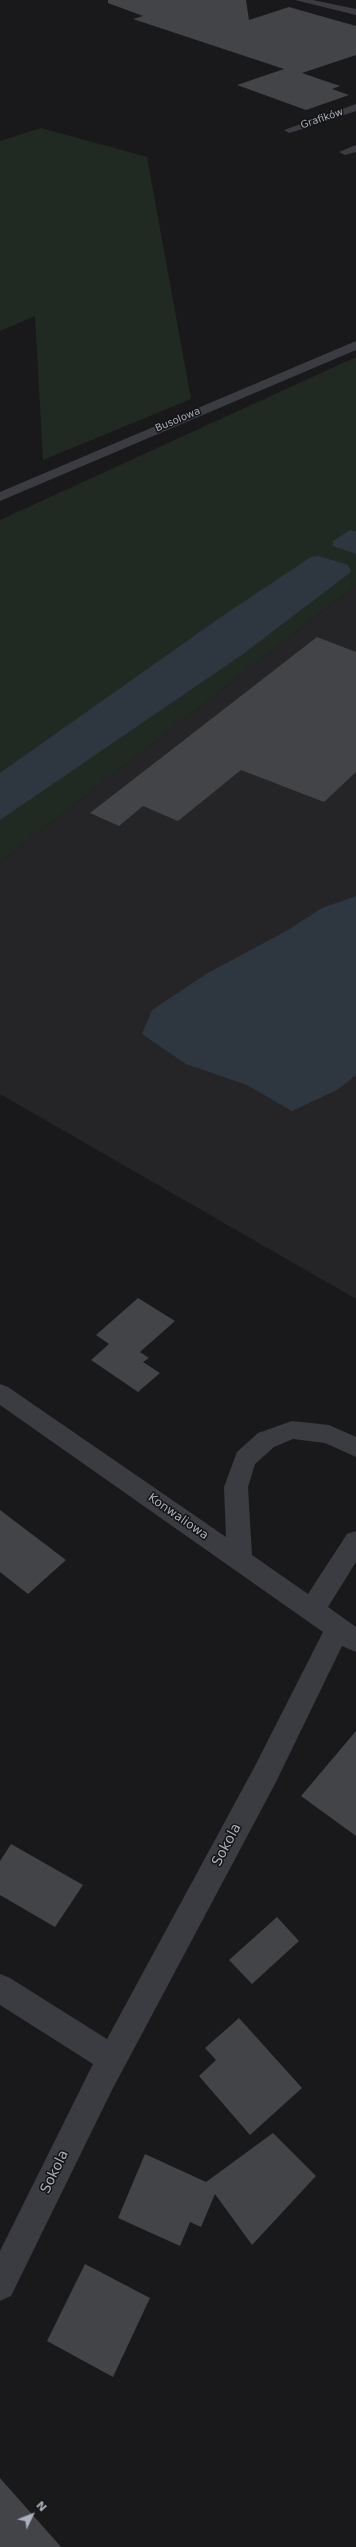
<!DOCTYPE html>
<meta charset="utf-8">
<style>
body{margin:0}
#map{position:relative;width:356px;height:2547px;overflow:hidden;background:#19191b;font-family:"DejaVu Sans",sans-serif}
canvas{display:block}
.north{position:absolute;left:12px;top:2495px;width:40px;height:40px;-webkit-text-stroke:3px #141416;paint-order:stroke;rotate:47deg;font-size:11px;font-weight:700;line-height:16px;text-align:center;color:#aaafbb}
.north::after{content:'';display:block;margin:auto;width:14px;height:18px;background:#aaafbb;clip-path:polygon(50% 0,100% 100%,50% 72%,0 100%)}
</style>
<div id="map">
<canvas width="356" height="2547"></canvas>
<div class="north">N</div>
</div>
<script>
const ctx = document.querySelector('canvas').getContext('2d');
ctx.lineJoin = 'round';
function fill(path, color) { ctx.fillStyle = color; ctx.fill(path, 'evenodd'); }
const shape = rows => new Path2D(rows.map(r => 'M' + r).join(''));
function drawText(font, color, halo, rows, align = 'center') {
  ctx.font = font + ' "DejaVu Sans",sans-serif'; ctx.lineWidth = 3; ctx.setLineDash([]); ctx.textBaseline = 'middle'; ctx.strokeStyle = halo; ctx.fillStyle = color; for (const [text, x, y, turn = 0] of rows) {
    ctx.save(); ctx.translate(x, y); ctx.rotate((+turn || 0) * Math.PI / 180); ctx.textAlign = isNaN(turn) ? turn : align; if (halo) ctx.strokeText(text, 0, 0); ctx.fillText(text, 0, 0); ctx.restore();
  }
}
const built = shape([
 [356,585,356,1299,0,1094,0,862]
]);
const green = shape([
 [41,128,147,157,191,399,43,460,35,316,0,331,0,141],
 [356,357,356,585,0,862,0,520]
]);
const water = shape([
 [350,530,356,531,356,554,333,546,333,541],
 [319,556,348,565,351,572,243,654,0,820,0,773,221,617,311,557],
 [356,896,356,1075,337,1090,292,1111,247,1085,186,1064,142,1034,152,1010,208,973,288,930,322,908]
]);
const building = shape([
 [108,0,246,0,249,20,289,7,356,26,356,55,302,73,340,86,332,89,349,95,306,110,237,85,284,69,133,19,143,16,108,3],
 [317,637,356,652,356,772,324,802,241,770,178,821,143,806,119,826,90,813],
 [138,1298,175,1321,140,1352,149,1358,143,1362,160,1373,138,1392,91,1360,109,1344,96,1335],
 [0,1510,66,1560,28,1594,0,1572],
 [356,1731,356,1836,301,1796],
 [11,1844,83,1885,55,1927,0,1895,0,1861],
 [277,1917,299,1941,252,1984,229,1960],
 [239,2018,302,2088,250,2135,199,2076,216,2060,205,2048],
 [273,2133,316,2176,252,2245,215,2194,201,2227,190,2222,180,2246,118,2218,145,2154,206,2182],
 [85,2264,150,2298,113,2377,47,2341],
 [0,2478,61,2547,0,2547]
]);
const minor = shape([
 [295,0,313,0,356,9,356,15,295,0],
 [356,104,356,111,293,132,289,133,284,130,356,104],
 [356,145,356,152,345,155,339,152,356,145],
 [356,341,356,350,0,501,0,492,356,341],
 [0,1384,8,1387,226,1537,224,1487,237,1452,258,1433,292,1421,329,1425,356,1437,356,1457,325,1443,293,1439,274,1447,255,1464,248,1487,252,1555,308,1594,347,1534,356,1531,356,1562,328,1607,356,1627,356,1652,342,1646,275,1784,112,2090,11,2296,0,2301,0,2251,93,2064,0,2005,0,1974,10,1978,107,2039,255,1766,323,1632,0,1405,0,1384]
]);
const farStreetnames = [
 ["Grafików",322,119,-19],
 ["Busolowa",178,420,-23]
];
const streetNames = [
 ["Konwaliowa",178,1517,35]
];
const nearStreetnames = [
 ["Sokola",227,1845,-62],
 ["Sokola",55,2172,-64]
];
fill(built, '#252528');
fill(green, '#202a22');
fill(water, '#2e3740');
fill(building, '#434448');
fill(minor, '#3b3c42');
drawText('10px', '#aaafbb', '#141416', farStreetnames);
drawText('12px', '#aaafbb', '#141416', streetNames);
drawText('14px', '#aaafbb', '#141416', nearStreetnames);
</script>
